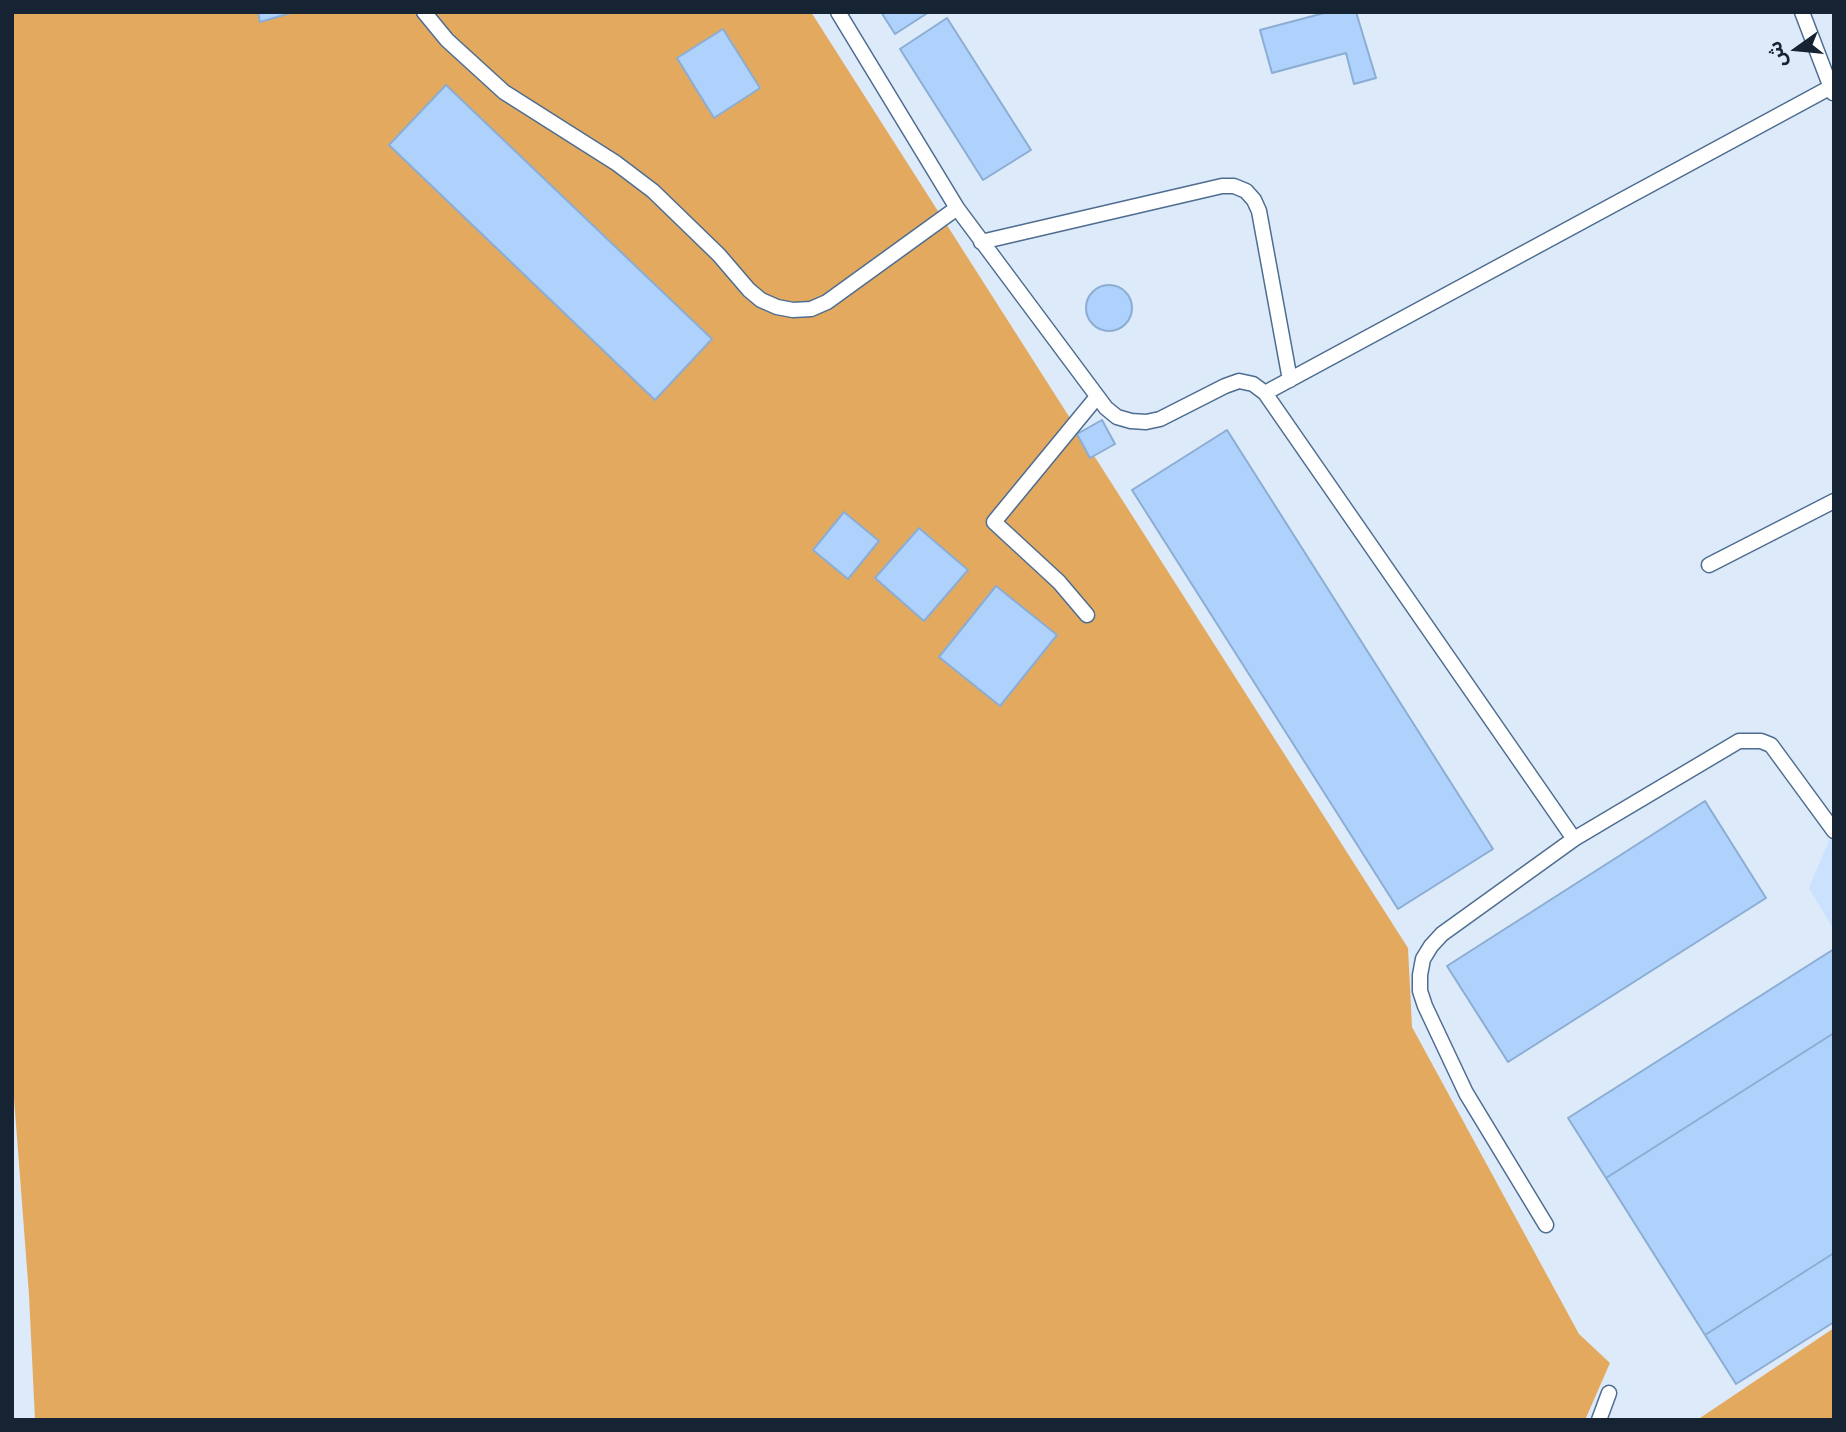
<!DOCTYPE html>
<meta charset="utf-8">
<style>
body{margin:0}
#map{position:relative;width:1846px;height:1432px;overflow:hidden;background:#dceafa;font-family:"Golos Text","Noto Sans Arabic",sans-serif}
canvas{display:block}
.frame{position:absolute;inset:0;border:14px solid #162332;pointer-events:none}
.north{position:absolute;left:1762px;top:14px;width:70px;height:70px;-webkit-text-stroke:5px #dceafa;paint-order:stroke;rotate:255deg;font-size:19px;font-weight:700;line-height:28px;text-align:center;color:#162332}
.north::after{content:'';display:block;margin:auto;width:24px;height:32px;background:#162332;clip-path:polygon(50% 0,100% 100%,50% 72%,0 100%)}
</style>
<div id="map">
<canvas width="1846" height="1432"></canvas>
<div class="frame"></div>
<div class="north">ش</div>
</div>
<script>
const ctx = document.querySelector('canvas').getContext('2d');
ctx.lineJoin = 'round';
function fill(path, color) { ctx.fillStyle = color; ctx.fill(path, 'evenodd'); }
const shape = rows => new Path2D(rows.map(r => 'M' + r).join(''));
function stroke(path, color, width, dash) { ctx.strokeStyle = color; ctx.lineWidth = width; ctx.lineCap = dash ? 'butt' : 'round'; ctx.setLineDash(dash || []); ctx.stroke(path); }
const built = shape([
 [1834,829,1834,930,1809,888]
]);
const green = shape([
 [12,12,811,12,1408,948,1412,1027,1579,1334,1610,1363,1585,1420,35,1420,29,1295,12,1072],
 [1834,1328,1834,1420,1697,1420]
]);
const building = shape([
 [258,12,294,12,260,22,258,12],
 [881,12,929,12,895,34,881,12],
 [1328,12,1356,12,1376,78,1354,84,1346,53,1272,73,1260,30,1328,12],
 [947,18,1031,150,983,180,900,49,947,18],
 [723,29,760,88,714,118,677,58,723,29],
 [446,85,712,339,655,400,389,145,446,85],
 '1086 308a23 23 0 1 1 46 0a23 23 0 1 1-46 0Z',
 [1102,420,1115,444,1090,458,1077,434,1102,420],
 [1227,430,1493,849,1398,909,1132,490,1227,430],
 [844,512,879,541,848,579,813,550,844,512],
 [919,528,968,570,924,621,875,578,919,528],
 [996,586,1057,635,1000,706,939,657,996,586],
 [1705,801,1766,898,1508,1062,1447,966,1705,801],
 [1834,949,1834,1033,1606,1178,1568,1118,1834,949],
 [1834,1033,1834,1253,1705,1335,1606,1178,1834,1033],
 [1834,1253,1834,1322,1736,1384,1705,1335,1834,1253]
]);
const lane = shape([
 [424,12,447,40,504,92,616,163,653,191,719,255,749,290,761,300,777,307,793,310,811,309,827,302,957,208],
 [838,12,957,208,1106,408,1117,417,1131,421,1146,422,1160,419,1225,386,1239,381,1253,384,1265,393,1574,839],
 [1802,12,1833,93],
 [981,242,1222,186,1234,186,1246,191,1254,200,1259,211,1290,380],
 [1265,393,1831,87],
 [1709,565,1834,501],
 [1087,615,1059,582,994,522,1096,398],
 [1546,1225,1466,1093,1425,1006,1420,991,1420,975,1423,959,1431,946,1442,934,1574,839,1739,741,1761,741,1771,745,1834,831],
 [1599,1420,1609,1393]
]);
fill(built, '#cae2fe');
fill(green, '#e3aa5f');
fill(building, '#aed2fc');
stroke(building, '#8cadd3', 2);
stroke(lane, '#4e6d90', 17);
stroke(lane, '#fff', 14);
</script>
